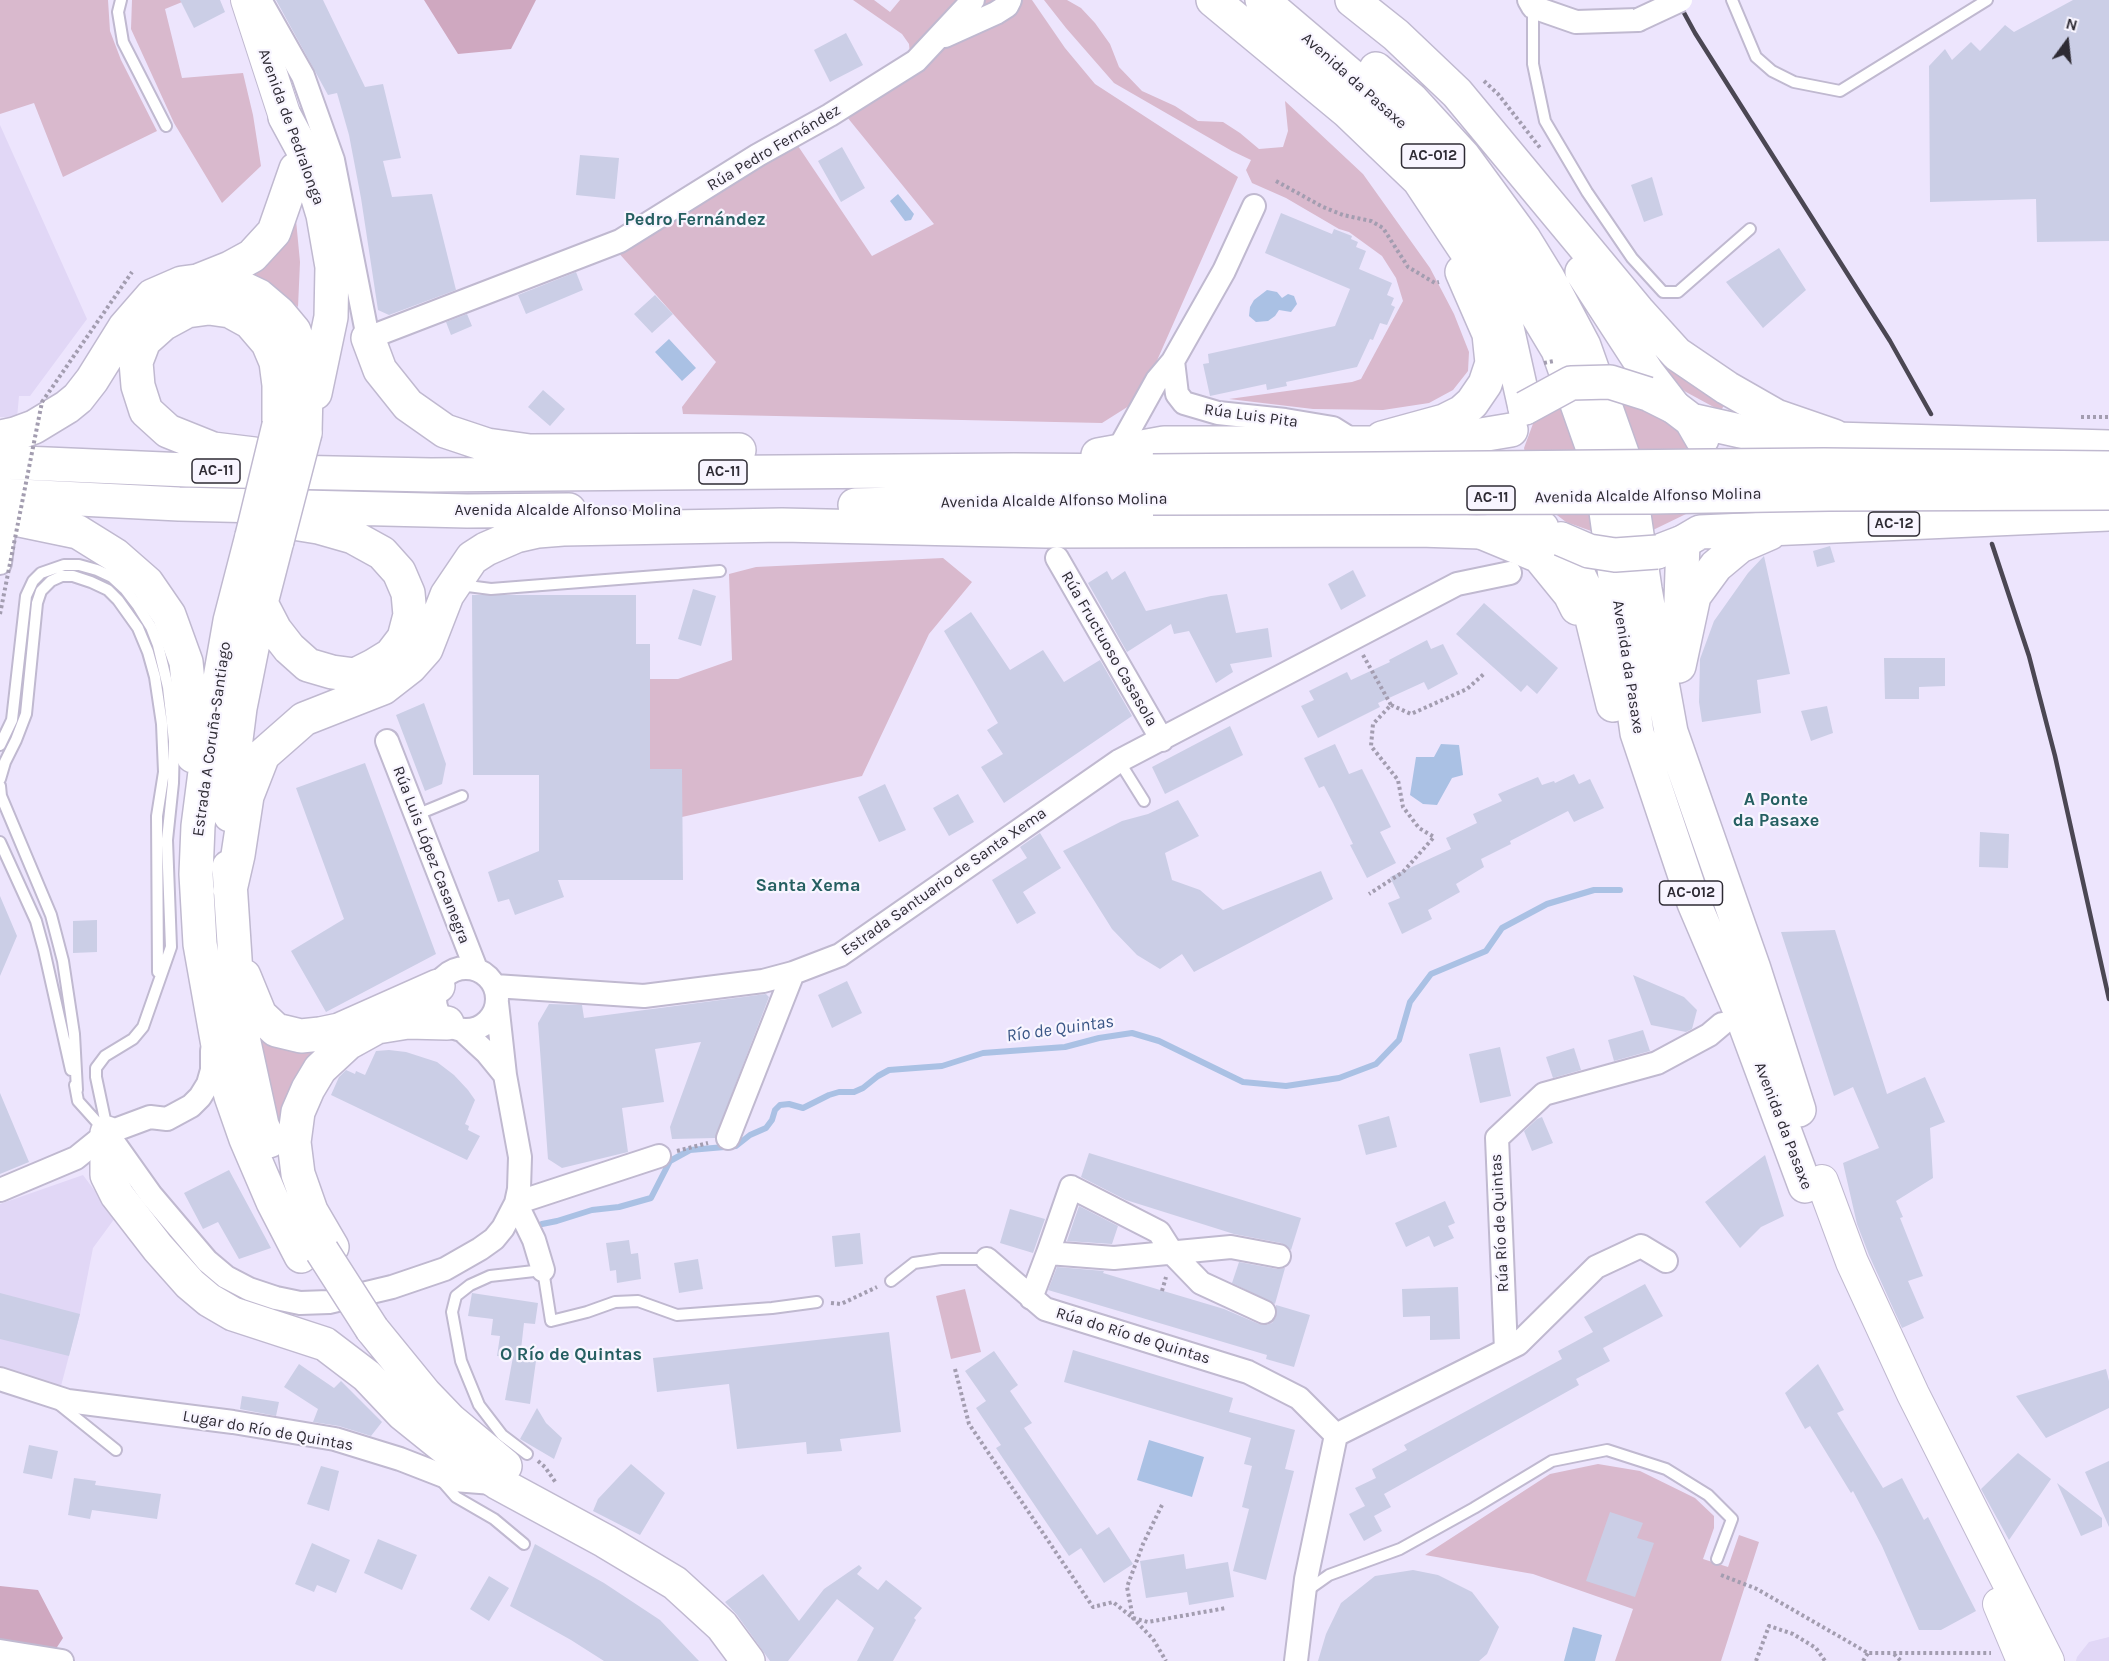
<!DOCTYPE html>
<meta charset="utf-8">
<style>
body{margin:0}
#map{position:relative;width:2109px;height:1661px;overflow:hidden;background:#ede5fd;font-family:Karla,sans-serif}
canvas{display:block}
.north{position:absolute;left:2037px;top:12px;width:60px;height:60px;-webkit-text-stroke:4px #f8f5ff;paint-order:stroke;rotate:15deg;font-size:16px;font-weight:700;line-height:24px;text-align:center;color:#2e2b34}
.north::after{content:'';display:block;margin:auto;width:21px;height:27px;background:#2e2b34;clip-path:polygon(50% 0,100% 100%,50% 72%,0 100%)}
</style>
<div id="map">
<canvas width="2109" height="1661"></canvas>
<div class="north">N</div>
</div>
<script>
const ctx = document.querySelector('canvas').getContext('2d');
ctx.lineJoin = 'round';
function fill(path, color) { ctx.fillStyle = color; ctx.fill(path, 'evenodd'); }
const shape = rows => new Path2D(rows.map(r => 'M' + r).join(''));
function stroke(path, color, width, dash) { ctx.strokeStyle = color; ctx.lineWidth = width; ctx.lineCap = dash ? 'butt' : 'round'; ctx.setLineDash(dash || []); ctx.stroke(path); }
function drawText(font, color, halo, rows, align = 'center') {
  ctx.font = font + ' Karla,sans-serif'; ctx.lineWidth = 4.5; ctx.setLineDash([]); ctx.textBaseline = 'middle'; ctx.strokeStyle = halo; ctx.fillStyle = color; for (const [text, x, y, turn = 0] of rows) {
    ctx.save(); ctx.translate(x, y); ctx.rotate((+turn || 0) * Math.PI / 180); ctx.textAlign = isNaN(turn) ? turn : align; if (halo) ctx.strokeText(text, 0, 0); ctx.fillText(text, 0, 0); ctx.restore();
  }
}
const built = shape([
 [0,125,87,319,30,396,19,396,17,418,0,417],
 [83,1175,115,1218,93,1248,80,1314,61,1386,0,1368,0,1204],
 [2109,1637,2109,1661,2076,1661,2077,1657,2089,1642]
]);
const green = shape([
 [0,0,108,0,110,31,121,60,157,131,63,177,34,103,0,114],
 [132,0,187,0,165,9,182,78,243,73,253,115,261,166,222,203,174,123,131,29],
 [853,0,874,0,890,12,900,0,961,0,910,54,909,44,902,34],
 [979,0,1032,0,1065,48,1095,84,1238,177,1140,399,1102,423,683,414,682,407,716,362,616,250,796,143,872,256,934,224,847,117],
 [1044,0,1067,0,1081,8,1095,23,1110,44,1119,67,1142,91,1175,106,1198,121,1223,122,1240,133,1259,149,1283,147,1288,131,1285,101,1363,174,1430,268,1454,314,1469,352,1468,371,1453,390,1429,403,1383,410,1313,409,1229,399,1352,382,1361,379,1403,301,1396,278,1382,256,1349,232,1339,229,1286,198,1252,183,1246,170,1251,160,1232,151,1114,83,1066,28],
 [296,220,300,262,298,307,250,271,275,248],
 [1651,344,1725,403,1721,411,1686,392,1662,374],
 [1621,403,1652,412,1679,432,1694,456,1698,486,1686,514,1653,530,1638,455],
 [1559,404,1573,444,1594,532,1566,522,1553,512,1531,486,1524,448,1534,421],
 [943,558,972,582,929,634,862,776,682,817,682,769,650,769,650,679,678,679,732,660,729,574,756,567],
 [256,1033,318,1048,281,1134],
 [965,1289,981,1352,951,1359,936,1296],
 [1598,1464,1640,1471,1695,1498,1714,1516,1714,1528,1703,1559,1728,1567,1739,1535,1759,1542,1721,1661,1615,1661,1633,1609,1533,1574,1425,1555,1550,1474]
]);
const forest = shape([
 [424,0,536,0,511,49,458,54],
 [0,1586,38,1590,63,1638,48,1661,0,1661]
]);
const water = shape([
 [898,194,914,214,911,220,905,221,890,201],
 [1267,290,1277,292,1282,298,1288,294,1294,296,1297,304,1291,312,1279,310,1275,316,1268,321,1256,322,1249,316,1250,307,1254,300],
 [669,339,696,368,682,381,655,352],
 [1441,744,1459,745,1463,775,1452,778,1437,805,1423,804,1410,795,1416,757,1434,757],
 [1149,1440,1204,1457,1192,1497,1137,1480],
 [1573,1627,1602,1635,1595,1661,1564,1661]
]);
const stream = shape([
 [542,1224,557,1221,592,1210,619,1207,651,1198,670,1161,690,1150,736,1146,750,1135,766,1128,772,1120,775,1110,780,1105,789,1104,803,1108,829,1095,839,1092,854,1092,863,1088,878,1076,889,1070,942,1066,983,1053,1065,1047,1099,1038,1132,1033,1159,1041,1243,1082,1286,1086,1339,1078,1376,1064,1399,1040,1410,1002,1431,974,1486,951,1502,928,1547,904,1594,890,1620,890]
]);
const building = shape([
 [180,0,220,0,225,12,194,28],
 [276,0,323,0,365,87,383,84,401,158,383,161,392,197,432,194,456,290,389,315,378,310,361,198,349,135,337,93,328,95],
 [2073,0,2109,0,2109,241,2037,242,2036,199,1930,202,1929,66,1945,49,1952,60,1971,42,1980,51,2005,25,2014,32],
 [846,33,863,65,830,82,814,50],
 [842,147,865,188,841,202,818,161],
 [580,155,619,158,615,199,576,195],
 [1652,177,1663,215,1644,222,1631,185],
 [1281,213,1332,234,1334,229,1352,236,1351,239,1358,242,1356,247,1366,251,1359,269,1392,283,1387,295,1394,298,1391,305,1395,307,1387,325,1380,323,1373,340,1370,339,1357,367,1286,382,1287,386,1267,390,1266,384,1210,396,1203,364,1209,363,1208,354,1335,326,1350,289,1265,253],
 [1779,248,1806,290,1763,328,1726,282],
 [576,272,583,290,526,314,518,295],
 [655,295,673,314,652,333,634,314],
 [467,314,472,326,451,335,446,322],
 [543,390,565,409,550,426,528,407],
 [1830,546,1835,562,1817,567,1813,551],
 [1764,556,1790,674,1757,680,1761,713,1702,722,1699,702,1700,659,1714,621,1748,573],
 [1353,570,1366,596,1341,610,1328,584],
 [1107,571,1112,580,1125,571,1146,611,1211,596,1227,594,1236,633,1268,628,1272,657,1230,664,1233,672,1216,683,1189,631,1174,634,1171,624,1127,652,1088,583],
 [693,589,716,596,701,646,678,639],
 [472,595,636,595,636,644,650,644,650,769,682,769,683,880,558,880,564,897,515,915,509,899,498,902,488,872,539,851,539,775,473,775],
 [1484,603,1558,668,1537,694,1527,685,1521,692,1456,634],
 [971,612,1010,670,1043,650,1064,682,1100,660,1132,716,1004,803,981,767,1003,754,987,730,998,723,944,631],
 [1427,640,1431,649,1443,644,1458,674,1428,690,1424,682,1378,703,1380,707,1318,738,1301,706,1314,700,1309,691,1347,672,1351,680,1390,662,1389,660],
 [1884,658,1945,658,1945,686,1919,687,1919,699,1885,699],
 [424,703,446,764,442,784,425,791,396,715],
 [1827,706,1833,733,1811,741,1801,711],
 [1230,726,1243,755,1165,794,1152,767],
 [1335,744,1349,774,1362,769,1391,827,1380,832,1396,863,1367,878,1350,845,1353,844,1333,803,1324,786,1319,788,1304,758],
 [365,763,436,954,326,1012,291,951,344,919,296,788],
 [1574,774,1579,784,1590,779,1604,808,1574,822,1568,811,1510,841,1511,844,1481,859,1484,867,1456,884,1460,892,1428,910,1432,919,1402,934,1388,903,1400,898,1390,877,1451,849,1446,838,1477,823,1473,814,1502,801,1498,794,1538,777,1542,785,1554,781,1555,783],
 [885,784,906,830,879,842,858,797],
 [958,794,974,822,949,836,933,808],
 [1178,800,1199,836,1165,853,1172,880,1200,890,1223,910,1321,871,1333,899,1194,972,1182,954,1160,969,1137,955,1112,929,1063,851,1122,821,1148,814],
 [1980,832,2009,834,2008,868,1979,867],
 [1040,833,1061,868,1023,892,1036,913,1017,924,992,880,1027,858,1020,847],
 [0,896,17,936,0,976],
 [97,920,97,952,73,953,73,921],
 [1835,930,1887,1094,1925,1077,1945,1122,1930,1128,1933,1178,1896,1201,1903,1217,1900,1218,1923,1276,1908,1281,1924,1318,1902,1328,1869,1255,1857,1224,1843,1163,1879,1148,1853,1087,1834,1096,1781,932],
 [1633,975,1684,997,1697,1010,1692,1029,1686,1032,1651,1025],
 [847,981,862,1013,832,1028,818,995],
 [766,994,769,997,715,1138,672,1139,670,1127,701,1042,655,1049,664,1102,622,1108,628,1152,562,1168,548,1159,538,1023,549,1004,582,1005,584,1018],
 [1643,1030,1650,1051,1614,1061,1608,1040],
 [1500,1047,1511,1096,1480,1103,1469,1054],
 [1574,1048,1581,1070,1553,1078,1546,1057],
 [389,1050,406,1052,437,1062,454,1075,468,1090,475,1100,465,1124,469,1126,468,1130,480,1136,467,1160,331,1095,339,1077,346,1070,355,1074,356,1071,365,1075,376,1051],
 [0,1093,29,1162,0,1174],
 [1389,1116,1397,1147,1366,1155,1358,1125],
 [1542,1117,1553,1143,1532,1151,1524,1131,1537,1119],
 [1089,1153,1301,1218,1291,1250,1281,1243,1234,1234,1126,1200,1081,1177],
 [1765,1155,1784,1216,1761,1227,1740,1248,1705,1202],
 [229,1170,271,1248,239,1259,218,1222,203,1229,184,1193],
 [1445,1201,1455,1223,1448,1226,1454,1238,1434,1247,1429,1236,1406,1247,1395,1223],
 [1079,1206,1118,1226,1112,1244,1067,1241],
 [1010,1209,1045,1219,1033,1253,1000,1243],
 [860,1233,863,1264,835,1267,832,1236],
 [629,1240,631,1254,638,1253,641,1279,617,1283,616,1270,610,1271,606,1243],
 [698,1259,703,1289,679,1293,674,1263],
 [1239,1262,1277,1269,1285,1268,1275,1304,1232,1283],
 [1057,1267,1104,1271,1103,1273,1224,1309,1259,1324,1266,1325,1272,1323,1276,1317,1276,1305,1310,1315,1294,1367,1266,1359,1267,1355,1048,1290],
 [1645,1284,1663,1316,1603,1348,1610,1361,1576,1379,1579,1385,1384,1494,1391,1507,1374,1516,1382,1531,1364,1541,1349,1514,1365,1506,1355,1488,1376,1478,1372,1469,1407,1450,1404,1445,1562,1359,1558,1351,1593,1332,1584,1317],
 [1458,1287,1460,1339,1430,1340,1430,1316,1403,1317,1402,1289],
 [0,1293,80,1314,69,1356,0,1339],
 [472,1293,538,1303,535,1324,524,1323,520,1358,536,1361,530,1404,505,1400,513,1357,497,1356,500,1336,491,1335,493,1319,468,1316],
 [889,1332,901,1432,840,1439,842,1451,807,1454,806,1442,737,1449,729,1384,657,1392,653,1358],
 [1073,1350,1233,1398,1229,1412,1295,1430,1285,1469,1294,1471,1266,1580,1233,1571,1249,1509,1242,1507,1252,1466,1244,1464,1251,1438,1064,1382],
 [994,1351,1018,1385,1010,1391,1032,1423,1024,1428,1097,1535,1109,1527,1133,1564,1104,1583,1081,1548,1069,1556,996,1448,1001,1445,976,1408,986,1401,965,1371],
 [299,1364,334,1388,341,1381,382,1422,371,1436,339,1426,313,1422,318,1409,284,1387],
 [1818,1364,1844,1410,1837,1413,1883,1488,1902,1478,1924,1520,1928,1517,1976,1611,1941,1630,1919,1630,1882,1546,1853,1491,1851,1493,1810,1426,1805,1429,1785,1393],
 [2106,1369,2109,1381,2109,1408,2046,1438,2016,1396],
 [242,1396,279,1402,276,1416,240,1409],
 [537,1408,546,1423,562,1438,554,1459,520,1439],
 [29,1445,58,1451,52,1479,23,1473],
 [2018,1453,2051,1479,2009,1540,1981,1489],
 [2109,1461,2109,1527,2085,1472],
 [631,1464,665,1493,640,1535,593,1511,598,1499],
 [321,1466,339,1471,329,1511,307,1504],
 [74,1478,96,1481,95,1485,161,1494,157,1519,92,1510,90,1519,68,1515],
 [2057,1483,2102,1518,2102,1527,2081,1536],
 [1610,1512,1643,1523,1637,1538,1654,1543,1635,1597,1586,1581],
 [378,1539,417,1555,402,1590,364,1573],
 [312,1543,350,1560,336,1593,317,1585,314,1592,295,1584],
 [535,1544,604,1583,660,1620,699,1661,604,1661,571,1640,510,1606],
 [1184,1554,1186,1569,1228,1562,1234,1597,1189,1605,1187,1592,1146,1598,1140,1561],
 [859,1565,862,1568,857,1574,878,1590,886,1580,922,1608,914,1618,916,1620,893,1661,857,1661,874,1628,837,1599,788,1661,770,1661,737,1615,725,1602,763,1574,799,1621,824,1589],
 [1413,1570,1438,1575,1472,1592,1499,1627,1487,1654,1479,1661,1318,1661,1326,1634,1341,1603,1375,1576],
 [489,1576,509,1588,489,1621,470,1609]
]);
const path = shape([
 [1484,81,1498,94,1541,149],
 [1276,181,1323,207,1343,215,1371,221,1383,228,1408,267,1435,283,1439,282],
 [2081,417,2109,417],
 [1363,655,1391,705,1373,724,1371,746,1398,780,1403,807,1419,828,1434,837,1403,872,1369,894],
 [1391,705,1411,714,1467,689,1485,673],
 [677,1151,708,1143],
 [1162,1291,1166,1277],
 [831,1303,841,1304,877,1287],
 [955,1369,969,1424,1093,1607,1113,1602,1133,1618,1148,1622,1226,1608],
 [538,1461,545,1467,556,1483],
 [1162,1505,1143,1544,1127,1587,1133,1618,1153,1639,1166,1661],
 [1721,1575,1757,1589,1868,1653,1991,1653],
 [1894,1654,1901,1661],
 [1756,1661,1769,1626,1793,1634,1816,1648,1825,1661],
 [1863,1661,1868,1653]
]);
const lane = shape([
 [121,0,118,12,123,42,166,126],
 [1732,0,1756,57,1772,71,1794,82,1840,91,1987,0],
 [1533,7,1533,64,1545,121,1587,192,1632,258,1663,292,1678,292,1750,229],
 [460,585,491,589,720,571],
 [0,745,12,720,26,596,33,581,41,573,64,565,79,565,97,570,112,577,125,589,138,606,151,627,158,645,168,687,174,741,173,783,167,840,171,947,143,1027,133,1039,105,1056,96,1068,96,1077,107,1129],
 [1119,761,1144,801],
 [0,779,5,762,16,740,26,714,37,603,41,591,51,581,62,576,73,576,91,582,108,590,118,600,138,628,148,652,155,677,162,724,164,772,157,816,158,972],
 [0,786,1,796,51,915,63,961,74,1034,77,1090],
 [416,815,462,796],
 [0,842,36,921,44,950,71,1070],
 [75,1085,78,1101,105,1131],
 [891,1281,914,1263,941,1259,987,1259],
 [60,1405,116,1450],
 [527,1454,502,1435,479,1405,461,1361,452,1312,456,1296,470,1285,490,1276,543,1270,551,1321,587,1312,615,1302,638,1301,677,1315,772,1308,817,1302],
 [442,1481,456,1497,494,1519,524,1544],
 [1305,1592,1329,1575,1400,1549,1474,1508,1552,1461,1607,1450,1666,1469,1708,1495,1732,1519,1717,1559]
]);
const street = shape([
 [260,0,303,76,333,160,368,338,620,241,758,155,830,115,916,61,973,0],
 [1529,0,1533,7,1576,22,1638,20],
 [945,36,996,13,1007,6,1010,0],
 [1173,361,1177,394,1184,403,1218,413,1285,420,1333,428,1349,438],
 [1117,452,1157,380,1173,361,1224,271,1254,206],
 [1057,558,1162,740],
 [0,563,6,517],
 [387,741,476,969],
 '435 999a31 31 0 1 1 62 0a31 31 0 1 1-62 0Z',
 [495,986,644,996,763,981,793,973,840,955,1119,761,1457,584,1510,573],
 [462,1030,487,1053,505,1075],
 [107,1133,151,1195,207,1261,226,1277,249,1289,276,1298,300,1303,329,1302,392,1287,445,1269,480,1249,494,1239,503,1228,516,1203,519,1189,520,1157,505,1075,497,1003],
 [728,1138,793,973],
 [0,1190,76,1158,107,1133,150,1117,167,1119,191,1106,200,1097,208,1084,212,1070,212,1051],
 [1048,1253,1071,1187,1159,1232,1173,1254,1201,1283,1264,1312],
 [987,1259,1045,1309,1248,1372,1299,1398,1336,1435,1306,1579,1296,1661],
 [543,1270,534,1240,516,1203,659,1156],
 [1031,1298,1048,1253,1114,1258,1231,1247,1279,1256],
 [1506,1350,1497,1138,1544,1094,1657,1063,1709,1035,1722,1024],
 [0,1379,68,1401,233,1422,335,1439,400,1459,454,1480,493,1483],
 [1336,1435,1518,1344,1596,1267,1641,1246,1666,1261],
 [0,1651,62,1661]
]);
const secondary = shape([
 [247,0,285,117],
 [1822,1181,1852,1262,1913,1394,2048,1661],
 [1999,1604,2023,1661]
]);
const primary = shape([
 [1213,0,1348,112,1419,180,1502,305,1525,408],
 [1262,0,1381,101,1432,155,1477,215,1558,350,1600,469,1637,733,1694,903,1740,1011,1805,1186],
 [1352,0,1396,35,1457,93,1638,311,1677,354,1727,388,1776,416,1834,436],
 [1376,69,1411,99,1464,157,1524,239,1548,278,1584,346,1627,467,1645,589,1671,732,1754,969,1799,1110],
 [1582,272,1647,372,1674,407],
 [1382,438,1444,421,1462,412,1472,403,1485,384,1492,363,1489,334,1462,272],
 [1481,532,1539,556,1570,594,1577,608],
 [1561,539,1584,586,1613,705],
 [1680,630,1683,542]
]);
const highway = shape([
 [285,117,304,152,323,215,332,267,331,317,315,393],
 [200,280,230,268,252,256,274,232,296,169],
 [368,338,380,370,408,405,445,431,487,445,530,451,739,450],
 [1648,394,1674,407,1691,420,1702,439],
 [1691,420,1767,437,2109,447],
 [0,437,15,434,34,427,67,407,78,398,92,380,125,327,152,296,182,283,197,281,221,282,240,287,259,296,279,313,294,331,304,360,306,391,305,433],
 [254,454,213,449,168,431,146,411,138,386,136,362,144,341,163,324,187,311,209,308,230,311,250,322,268,343,276,362,279,385,279,425],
 [1098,455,1164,443,1433,443,1511,430],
 [0,462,187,470,431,475,1014,470,1153,471],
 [0,495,179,504,467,511,569,510],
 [855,505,1153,498],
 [0,516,78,532,115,555,147,583,169,615,186,662,192,721,193,756],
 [252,536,230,621,209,741,198,826,196,874,200,944,219,1051,231,1096,246,1139,273,1202,301,1256],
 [1657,552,1683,542,1700,532,2109,514],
 [261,603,275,630,289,648,308,665,332,672,355,675,373,666,391,655,404,638,410,615,408,593,399,572,382,553,353,537,318,527,287,522],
 [1679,666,1694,596,1716,566,1740,546,1770,533],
 [230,815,232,771,240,708,261,603,277,541],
 [229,867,239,1019,262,1125,269,1141],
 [230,890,238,855,247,796,263,755,304,719,383,688,410,667,426,649,447,595,472,558,486,549,516,536,538,531,563,529,782,525,1046,531,1419,530,1481,532,1542,528],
 [244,976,260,1015,276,1030,301,1036,320,1034,339,1030,438,986],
 [107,1133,107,1175,117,1195,158,1248,190,1284,209,1300,233,1314,325,1344,367,1376,403,1414,449,1451,498,1483],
 [332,1247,311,1211,298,1174,294,1142,298,1112,308,1089,320,1069,348,1043,377,1027,408,1022,447,1023],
 [372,1329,425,1394,450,1420,505,1466],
 [482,1470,498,1483,605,1541,675,1583,722,1626,748,1661]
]);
const rail = shape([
 [1677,0,1695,33,1890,341,1931,414],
 [1992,544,2029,656,2055,756,2109,999]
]);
const pathBridge = shape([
 [1544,363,1554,361],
 [0,614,42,402,132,272]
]);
const streetBridge = shape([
 [1638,20,1681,0]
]);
const highwayBridge = shape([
 [1525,408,1571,383,1610,382,1648,394],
 [1153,471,1824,465,2109,468],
 [1153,498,1651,497,1829,494,2109,493],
 [252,536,279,425],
 [1561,539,1589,551,1615,555,1657,552],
 [277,541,305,433],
 [322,1251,372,1329]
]);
const shields = [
 [1433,156,63],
 [216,471,48],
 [723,472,48],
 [1491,498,48],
 [1894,524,51],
 [1691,893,63]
];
const shieldNames = [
 ["AC-012",1433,156],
 ["AC-11",216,471],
 ["AC-11",723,472],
 ["AC-11",1491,498],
 ["AC-12",1894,524],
 ["AC-012",1691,893]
];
const streetNames = [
 ["Avenida da Pasaxe",1354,81,42],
 ["Avenida de Pedralonga",291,127,70],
 ["Rúa Pedro Fernández",774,148,-31],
 ["Rúa Luis Pita",1251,416,8],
 ["Avenida Alcalde Alfonso Molina",1648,496,-1],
 ["Avenida Alcalde Alfonso Molina",1054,501,-1],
 ["Avenida Alcalde Alfonso Molina",568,510],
 ["Rúa Fructuoso Casasola",1109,649,60],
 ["Avenida da Pasaxe",1628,667,81],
 ["Estrada A Coruña-Santiago",212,739,-82],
 ["Rúa Luis López Casanegra",431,855,69],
 ["Estrada Santuario de Santa Xema",944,882,-35],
 ["Avenida da Pasaxe",1783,1126,69],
 ["Rúa Río de Quintas",1500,1223,-93],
 ["Rúa do Río de Quintas",1133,1336,17],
 ["Lugar do Río de Quintas",268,1431,10]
];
const neighbourhoodNames = [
 ["Pedro Fernández",695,220],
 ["A Ponte",1776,800],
 ["da Pasaxe",1776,821],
 ["Santa Xema",808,886],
 ["O Río de Quintas",571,1355]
];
const waterNames = [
 ["Río de Quintas",1060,1029,-8]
];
fill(built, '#e1d7f6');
fill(green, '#d9b9cd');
fill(forest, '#cfa8c0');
fill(water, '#aac1e4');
stroke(stream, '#aac1e4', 6);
fill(building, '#cbcee6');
stroke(lane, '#c0b9d0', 14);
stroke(street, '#c0b9d0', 26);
stroke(secondary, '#c0b9d0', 34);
stroke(primary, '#c0b9d0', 36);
stroke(highway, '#c0b9d0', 36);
stroke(path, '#a39db0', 4, [3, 3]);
stroke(lane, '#fff', 10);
stroke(street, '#fff', 22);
stroke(secondary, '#fff', 32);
stroke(primary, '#fff', 33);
stroke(highway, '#fff', 33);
stroke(rail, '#4b4753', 4.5);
stroke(streetBridge, '#c0b9d0', 26, []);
stroke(highwayBridge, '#c0b9d0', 36, []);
stroke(pathBridge, '#a39db0', 4, [3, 3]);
stroke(streetBridge, '#fff', 22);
stroke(highwayBridge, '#fff', 33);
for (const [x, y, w] of shields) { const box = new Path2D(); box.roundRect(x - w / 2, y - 12, w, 24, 4.5); ctx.fillStyle = '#f8f5ff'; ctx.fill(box); stroke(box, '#2e2b34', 1.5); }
drawText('bold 15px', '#2e2b34', null, shieldNames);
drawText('16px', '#2e2b34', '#f8f5ff', streetNames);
drawText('bold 18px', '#255f61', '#f8f5ff', neighbourhoodNames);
drawText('italic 18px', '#395686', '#f8f5ff', waterNames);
</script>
